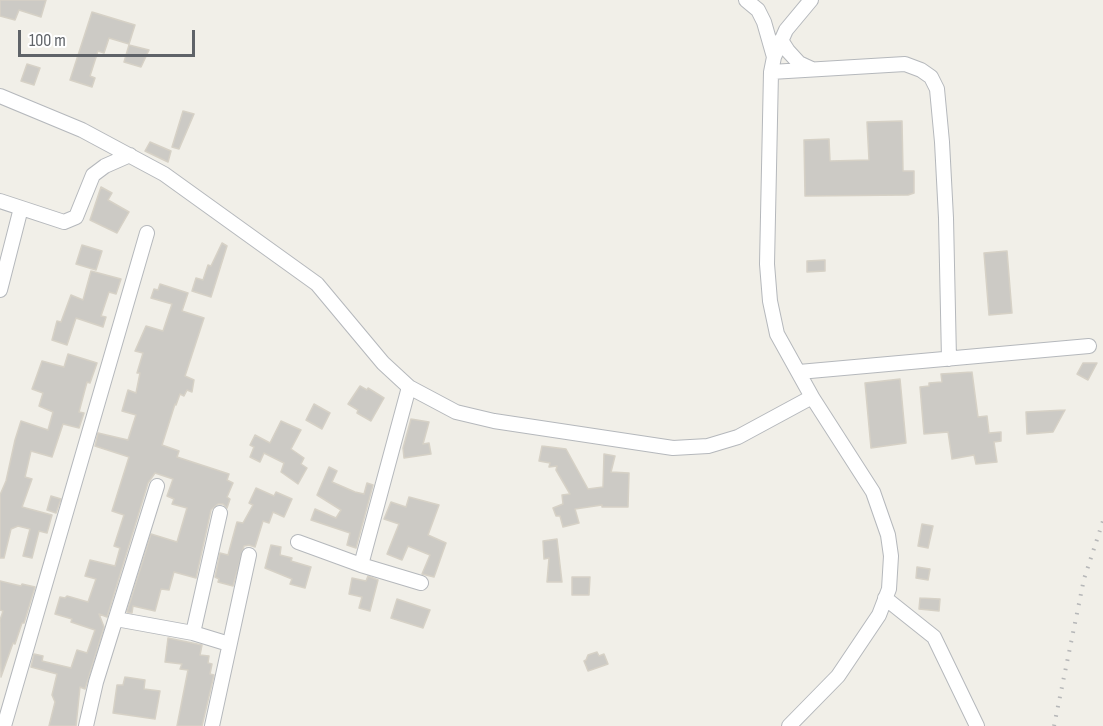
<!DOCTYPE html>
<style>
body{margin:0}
#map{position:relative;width:1103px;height:726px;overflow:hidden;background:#f1efe8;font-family:"Sofia Sans Condensed",sans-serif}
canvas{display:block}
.scale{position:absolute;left:18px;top:30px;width:177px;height:27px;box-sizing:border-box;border:3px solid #5f6368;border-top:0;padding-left:8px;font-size:18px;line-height:21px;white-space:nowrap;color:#5f6368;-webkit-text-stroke:4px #fff;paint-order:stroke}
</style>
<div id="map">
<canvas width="1103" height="726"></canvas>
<div class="scale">100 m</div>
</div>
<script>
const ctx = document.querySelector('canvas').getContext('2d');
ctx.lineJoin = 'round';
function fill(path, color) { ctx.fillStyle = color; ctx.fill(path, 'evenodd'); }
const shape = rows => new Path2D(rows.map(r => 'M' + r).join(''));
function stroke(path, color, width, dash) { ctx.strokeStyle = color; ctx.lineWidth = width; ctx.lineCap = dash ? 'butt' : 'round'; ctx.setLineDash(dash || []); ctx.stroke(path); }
const building = shape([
 [0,0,46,0,41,17,19,10,15,20,0,16,0,0],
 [92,12,135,25,129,44,109,38,104,53,98,51,90,76,95,78,92,87,70,80,92,12],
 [129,45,149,50,141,67,124,62,129,45],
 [27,64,40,68,34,85,21,81,27,64],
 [183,111,194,114,179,149,172,147,183,111],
 [902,121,903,171,914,171,914,193,908,195,805,196,804,140,829,139,830,161,869,160,867,122,902,121],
 [150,142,171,151,168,162,145,151,150,142],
 [101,187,112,193,108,200,129,212,117,233,90,220,101,187],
 [222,243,227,246,211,297,192,291,196,278,203,280,208,265,211,266,222,243],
 [82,245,102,251,96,270,76,264,82,245],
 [1007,251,1012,313,989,315,984,253,1007,251],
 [825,260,825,271,807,272,807,261,825,260],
 [91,271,121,279,116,294,109,292,101,316,106,317,103,327,76,318,67,345,52,340,57,321,61,322,71,295,83,300,91,271],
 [160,284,188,293,182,311,204,318,185,376,194,380,192,392,187,390,184,396,180,394,176,405,175,404,162,445,179,451,177,457,229,474,227,480,233,483,227,497,230,499,227,508,223,504,218,504,211,510,196,578,174,572,169,590,161,589,155,611,133,606,132,613,127,612,151,534,177,542,187,508,172,504,174,499,167,496,173,479,155,473,148,483,107,617,99,614,104,627,85,689,80,687,76,726,49,726,55,702,52,695,57,674,31,667,34,654,43,656,42,661,71,668,77,650,87,653,95,630,71,622,72,619,55,614,60,597,65,598,67,596,88,602,96,579,85,576,90,560,115,566,120,548,114,546,124,515,112,511,129,457,95,446,98,433,128,440,136,415,122,411,128,390,136,393,140,373,137,373,143,353,135,351,146,326,163,331,172,304,151,298,154,289,158,290,160,284],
 [68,354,97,363,90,383,87,382,79,412,84,413,79,428,63,424,52,457,31,451,25,477,32,479,22,507,52,515,47,533,39,531,32,558,23,556,30,529,18,526,11,529,4,558,0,558,0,495,6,481,15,440,21,421,48,430,53,412,39,406,43,393,32,389,42,361,64,367,68,354],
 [1083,363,1097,363,1088,380,1077,374,1083,363],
 [972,372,978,417,987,416,989,433,1001,432,1001,441,994,442,997,462,976,464,974,455,952,459,948,432,924,434,920,387,929,386,929,383,942,382,941,374,972,372],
 [900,379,906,443,871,448,865,383,900,379],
 [360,386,367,390,368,388,384,398,371,421,357,413,358,410,348,404,360,386],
 [314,404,330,413,322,429,306,420,314,404],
 [1065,410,1053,432,1027,434,1026,412,1065,410],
 [411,419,429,422,423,444,429,443,431,454,404,458,403,448,411,419],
 [281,421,301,430,291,449,304,458,301,464,307,468,298,484,281,472,284,463,264,453,260,462,250,457,254,447,250,445,255,435,270,443,281,421],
 [542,446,566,449,588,489,603,487,604,454,615,456,611,472,629,473,628,507,602,507,602,505,575,509,579,523,563,527,560,516,556,516,553,508,563,504,562,495,570,494,556,470,557,466,549,467,550,463,539,461,542,446],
 [329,467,337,471,332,482,355,492,364,494,367,483,373,485,356,548,347,545,350,533,311,520,315,509,336,518,341,510,317,495,329,467],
 [256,488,274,496,276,492,292,499,284,517,273,512,269,523,263,521,255,547,249,545,244,546,233,586,218,582,219,579,215,577,220,553,228,555,237,522,243,523,253,505,249,503,256,488],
 [51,496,61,499,56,513,47,510,51,496],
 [409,497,439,505,428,535,446,543,434,577,422,574,430,555,408,546,402,560,387,554,399,524,384,519,391,502,406,507,409,497],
 [922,524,933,526,928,548,918,546,922,524],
 [557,539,562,582,547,582,549,558,544,559,543,541,557,539],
 [271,545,281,547,280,555,292,558,291,561,311,567,305,588,290,584,292,579,265,568,271,545],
 [917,567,930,569,928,580,916,578,917,567],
 [368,576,378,580,370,611,359,608,362,597,349,594,352,578,366,581,368,576],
 [572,577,590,577,589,595,572,595,572,577],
 [0,581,21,586,22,584,35,587,24,623,22,623,15,644,13,643,1,677,0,620,3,611,0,610,0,581],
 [920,598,940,599,939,611,919,609,920,598],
 [397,599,430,610,423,628,391,618,397,599],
 [168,638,202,645,200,655,209,656,208,663,212,664,210,674,214,675,202,726,177,726,188,670,180,669,182,664,165,662,168,638],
 [597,652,599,656,604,654,608,664,588,671,584,661,586,660,588,655,597,652],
 [125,677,145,680,144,689,160,691,155,719,113,713,117,685,123,685,125,677]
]);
const minor = shape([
 [746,0,758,10,764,22,774,57],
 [781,40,788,51,799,63,812,69],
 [771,72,905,64,921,70,931,77,937,89,942,142,946,218,949,359],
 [0,96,82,130,164,174,317,284,383,363,409,387,456,412,494,421,673,448,708,446,738,437,812,397],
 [0,201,64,222,76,217,93,175,105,166,130,155],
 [0,290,21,208],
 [799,372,1089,346],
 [298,542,361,565,421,583],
 [361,565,409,387],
 [885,598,934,637,977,726],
 [116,619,193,633,229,644],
 [193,633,220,513],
 [4,726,147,233],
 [86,726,96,682,157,486],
 [212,726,249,555],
 [789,726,838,676,879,615,889,589,891,556,888,535,873,492,812,397,777,334,770,301,767,264,771,72,774,57,786,30,811,0]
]);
const rail = shape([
 [1054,726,1084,579,1103,521]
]);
fill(building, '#cccac5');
stroke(building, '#d6d1c6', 1.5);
stroke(minor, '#b5b8bc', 16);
stroke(minor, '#fff', 14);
stroke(rail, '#b6b7b8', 4, [1.5, 8]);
</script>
